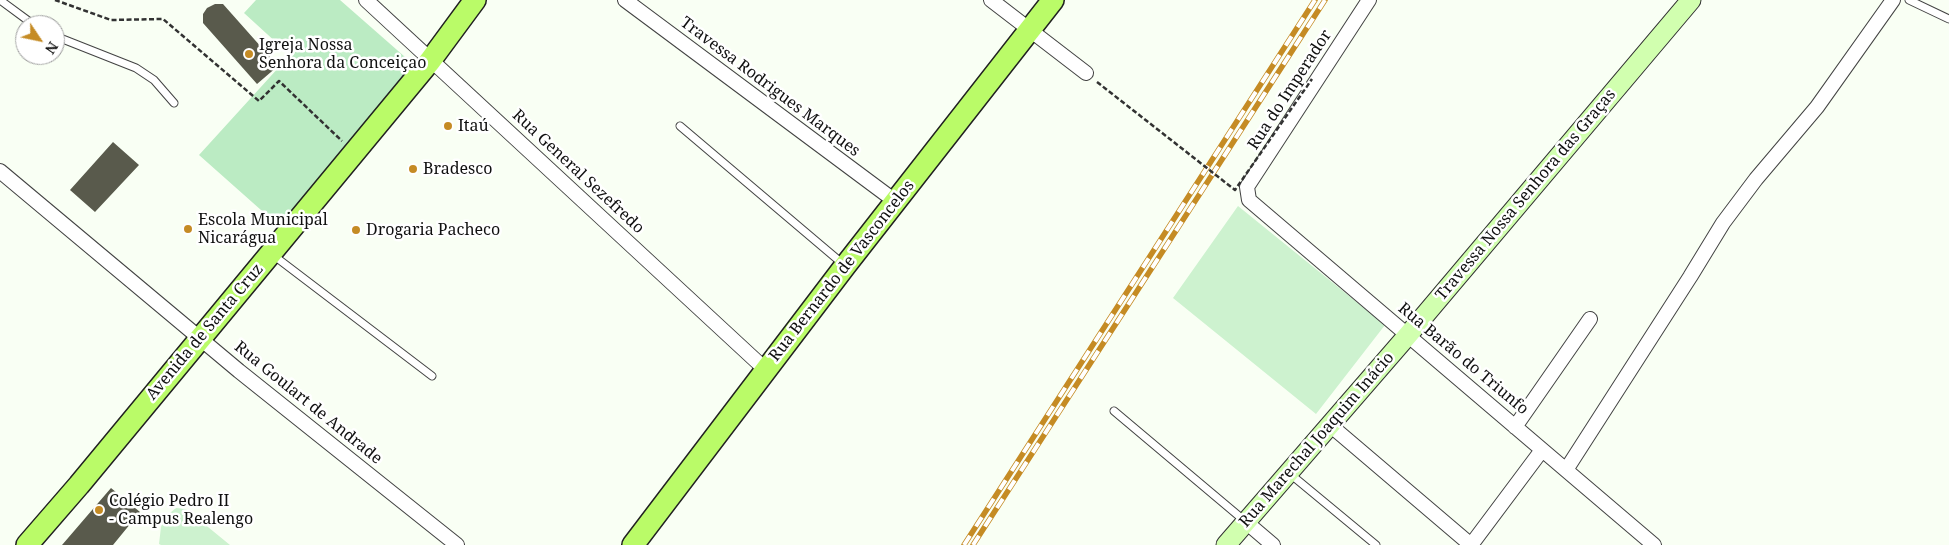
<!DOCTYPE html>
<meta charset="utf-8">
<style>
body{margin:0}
#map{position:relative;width:1949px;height:545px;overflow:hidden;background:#f9fff4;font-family:"Noto Serif",serif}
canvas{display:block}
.north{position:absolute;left:15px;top:15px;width:50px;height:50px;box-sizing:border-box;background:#fff;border:1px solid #9f9f9f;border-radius:50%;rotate:124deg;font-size:14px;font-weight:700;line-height:20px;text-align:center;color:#101010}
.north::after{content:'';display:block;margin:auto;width:18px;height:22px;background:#c58b24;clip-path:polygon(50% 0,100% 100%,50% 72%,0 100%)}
</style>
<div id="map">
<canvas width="1949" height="545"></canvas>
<div class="north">N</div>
</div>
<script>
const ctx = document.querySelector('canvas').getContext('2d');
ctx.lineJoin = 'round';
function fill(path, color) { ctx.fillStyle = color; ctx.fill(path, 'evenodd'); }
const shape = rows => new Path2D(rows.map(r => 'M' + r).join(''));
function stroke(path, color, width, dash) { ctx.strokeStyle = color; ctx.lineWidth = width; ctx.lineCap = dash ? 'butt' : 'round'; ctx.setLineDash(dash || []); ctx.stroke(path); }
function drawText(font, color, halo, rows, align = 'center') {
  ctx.font = font + ' "Noto Serif",serif'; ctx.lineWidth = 5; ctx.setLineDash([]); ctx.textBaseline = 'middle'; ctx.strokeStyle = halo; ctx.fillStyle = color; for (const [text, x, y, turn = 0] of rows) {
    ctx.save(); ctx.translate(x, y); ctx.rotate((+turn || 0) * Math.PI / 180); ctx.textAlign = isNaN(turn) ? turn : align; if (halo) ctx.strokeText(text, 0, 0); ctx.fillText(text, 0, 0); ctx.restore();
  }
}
const green = shape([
 [256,0,340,0,413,64,279,226,199,155,290,55,244,13]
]);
const pitch = shape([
 [1238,206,1385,325,1316,414,1173,298],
 [176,508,186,509,230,545,161,545,159,544,161,527,165,517]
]);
const building = shape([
 [215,4,223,4,278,66,257,84,203,23,203,14,207,8],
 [113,142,139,165,95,212,70,190],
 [111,488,140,512,113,545,62,545]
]);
const path = shape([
 [55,0,111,20,163,19,259,101,279,81,342,141]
]);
const lane = shape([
 [0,0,34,25],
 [1909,0,1949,19],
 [55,36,136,68,154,80,174,103],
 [680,126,843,264],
 [273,255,432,376],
 [1114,411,1246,522],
 [1289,473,1376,545]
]);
const street = shape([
 [366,0,766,370],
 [625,0,895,201],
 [991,0,1086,73],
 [1369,0,1247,187,1249,200,1654,545],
 [0,171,239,371,457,545],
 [1330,425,1471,545],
 [1515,427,1590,319],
 [1566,470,1690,277,1723,223,1756,179,1817,107,1893,0],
 [1246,522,1273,545],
 [1471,545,1542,450]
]);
const secondary = shape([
 [1226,545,1408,335,1691,0]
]);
const primary = shape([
 [27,545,79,485,430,61,475,0],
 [633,545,845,266,1053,0]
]);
const rail = shape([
 [964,545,1315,0],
 [973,545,1325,0]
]);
const pathBridge = shape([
 [1097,82,1235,190,1312,79]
]);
const markers = [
 [249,54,5,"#c58b24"],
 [448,126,5,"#c58b24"],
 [413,169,5,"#c58b24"],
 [188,229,5,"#c58b24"],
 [356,230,5,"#c58b24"],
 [99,510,5,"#c58b24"]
];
const poiNames = [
 ["Igreja Nossa",259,45],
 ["Senhora da Conceiçao",259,63],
 ["Itaú",458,126],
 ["Bradesco",423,169],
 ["Escola Municipal",198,220],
 ["Nicarágua",198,238],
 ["Drogaria Pacheco",366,230],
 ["Colégio Pedro II",109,501],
 ["- Campus Realengo",109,519]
];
const streetNames = [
 ["Travessa Rodrigues Marques",770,87,37],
 ["Rua do Imperador",1290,90,-57],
 ["Rua General Sezefredo",578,172,43],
 ["Travessa Nossa Senhora das Graças",1526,195,-50],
 ["Rua Bernardo de Vasconcelos",842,271,-52],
 ["Avenida de Santa Cruz",205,332,-50],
 ["Rua Barão do Triunfo",1463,359,40],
 ["Rua Goulart de Andrade",308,403,39],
 ["Rua Marechal Joaquim Inácio",1317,440,-49]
];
fill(green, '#bbebc3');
fill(pitch, '#cdf2cf');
fill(building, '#595a4c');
stroke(lane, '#434343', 9);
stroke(street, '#434343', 16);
stroke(secondary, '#323232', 21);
stroke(primary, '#212121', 24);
stroke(path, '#323232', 2.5, [5, 2.5]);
stroke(lane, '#fff', 7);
stroke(street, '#fff', 14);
stroke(secondary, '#d1ffaf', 19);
stroke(primary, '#bafb68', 21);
stroke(rail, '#c58b24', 5.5);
stroke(rail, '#fff', 4, [11]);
stroke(pathBridge, '#323232', 2.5, [5, 2.5]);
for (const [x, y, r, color] of markers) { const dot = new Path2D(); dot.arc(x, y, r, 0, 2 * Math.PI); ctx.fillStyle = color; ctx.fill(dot); stroke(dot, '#fff', 2); }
drawText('16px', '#101010', '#fff', poiNames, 'left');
drawText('16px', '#101010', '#fff', streetNames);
</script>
